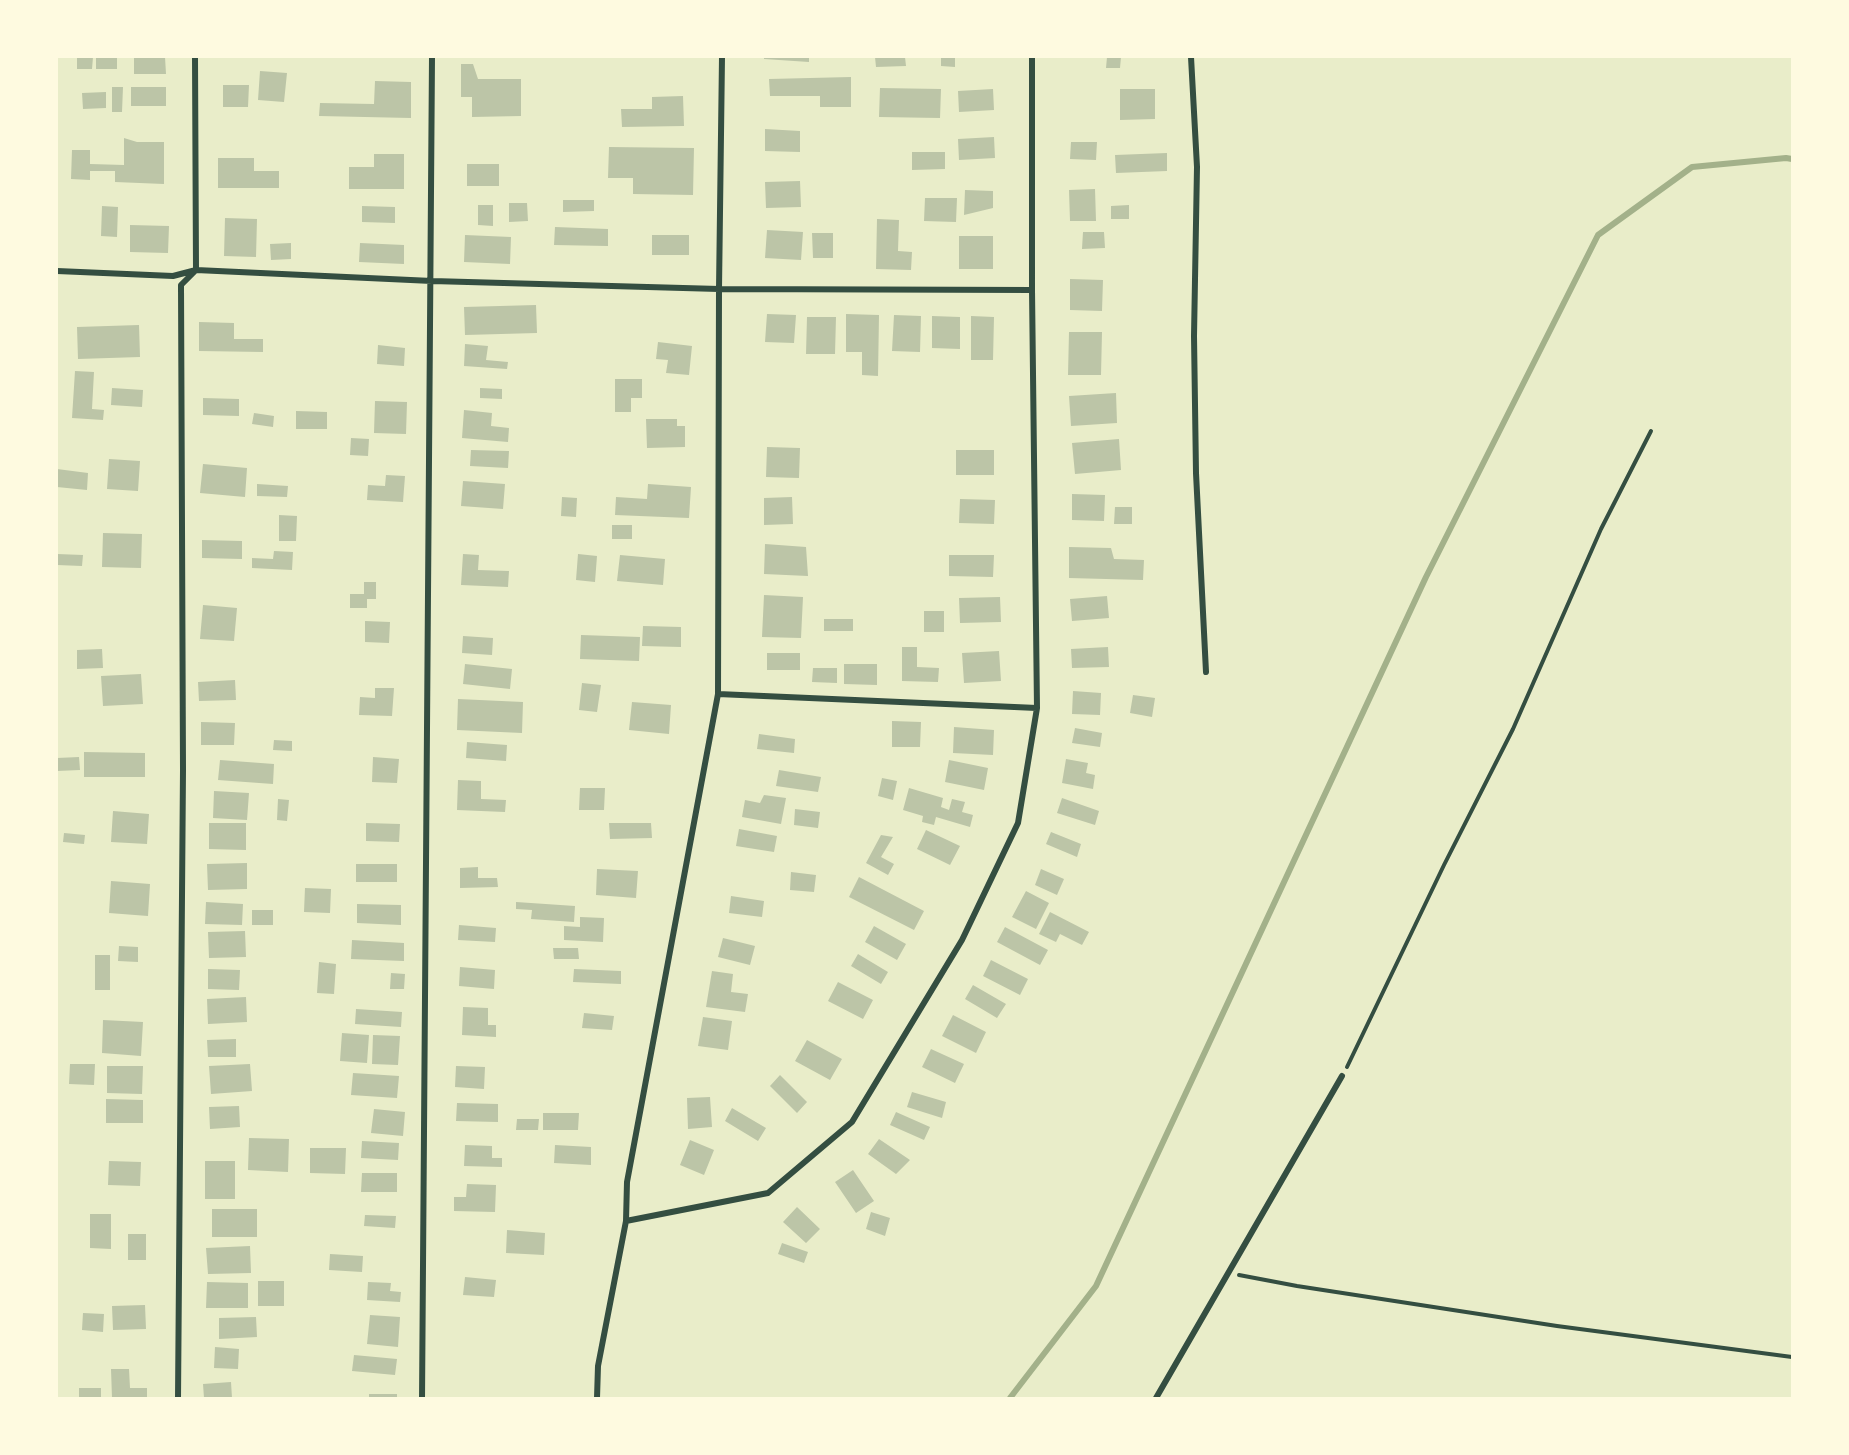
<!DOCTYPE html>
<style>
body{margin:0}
#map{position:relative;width:1849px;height:1455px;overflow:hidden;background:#e9edc9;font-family:"Space Grotesk",sans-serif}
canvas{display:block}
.frame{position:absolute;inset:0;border:58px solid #fefae0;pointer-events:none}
</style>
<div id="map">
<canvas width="1849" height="1455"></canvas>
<div class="frame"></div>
</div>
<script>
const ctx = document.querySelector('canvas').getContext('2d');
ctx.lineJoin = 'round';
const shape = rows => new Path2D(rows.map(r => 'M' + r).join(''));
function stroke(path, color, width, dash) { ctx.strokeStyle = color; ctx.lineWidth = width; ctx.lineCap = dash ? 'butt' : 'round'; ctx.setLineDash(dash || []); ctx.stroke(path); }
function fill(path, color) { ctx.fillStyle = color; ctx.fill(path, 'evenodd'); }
const stream = shape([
 [1010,1398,1096,1286,1426,577,1598,235,1692,167,1786,158,1792,159]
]);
const building = shape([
 [77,57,93,57,92,69,77,69],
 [96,57,117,57,117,69,96,69],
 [134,57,165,57,166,74,134,74],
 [764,57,809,57,809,62,764,59],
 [875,57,905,57,906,66,876,67],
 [941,57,955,57,955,67,941,66],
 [1107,57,1121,57,1120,68,1106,68],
 [461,64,473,64,478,79,521,79,521,116,472,117,472,97,461,97],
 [260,71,287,73,284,102,258,100],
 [851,77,851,107,820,107,820,96,770,96,769,79],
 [375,81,411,82,411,118,319,116,320,103,374,104],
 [223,85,249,85,248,107,223,107],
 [112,87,123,87,122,112,112,112],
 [131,87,166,87,166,106,131,106],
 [880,88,941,89,940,118,879,117],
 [993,89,994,110,959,112,958,91],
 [1120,89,1155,89,1155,119,1120,120],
 [106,92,106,108,83,109,82,93],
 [683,96,684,126,622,127,621,109,652,109,652,97],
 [765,129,800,131,800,152,765,151],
 [994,137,995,158,959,160,958,139],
 [124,138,137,142,164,142,164,184,115,182,115,171,90,171,90,180,71,179,72,150,90,150,90,164,124,165],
 [1071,142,1097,142,1096,160,1070,159],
 [609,147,694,148,693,195,633,194,633,178,608,178],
 [912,152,945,152,945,169,912,170],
 [1167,153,1167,171,1116,173,1115,155],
 [374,154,404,154,404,189,349,189,349,167,374,167],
 [218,158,254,158,254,171,279,171,279,188,218,188],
 [467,164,499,164,499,186,467,186],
 [800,181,801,207,766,208,765,182],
 [1095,189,1096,221,1070,221,1069,190],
 [965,190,993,191,993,208,964,215],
 [925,198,957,198,956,222,924,221],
 [563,200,594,200,594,211,563,212],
 [509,203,527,203,528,221,509,222],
 [478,205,493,205,493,226,478,225],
 [1129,205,1129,219,1111,219,1111,206],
 [102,206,118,207,117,237,101,236],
 [362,206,395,207,395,223,362,222],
 [225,218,257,219,256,257,224,256],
 [877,219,899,220,898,251,912,252,911,270,876,269],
 [130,225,169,226,168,253,130,252],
 [555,227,608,229,608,246,554,245],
 [767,230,803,232,801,260,765,258],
 [1083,232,1104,232,1105,248,1082,249],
 [812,233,833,233,833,258,813,258],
 [465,235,511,237,510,264,464,262],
 [652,235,689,235,689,255,652,255],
 [959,236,993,236,993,269,959,269],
 [291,243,291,259,271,260,270,244],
 [360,243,404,245,404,264,359,262],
 [1070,279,1103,280,1102,311,1070,310],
 [536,305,537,333,465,335,464,307],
 [767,314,796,315,794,343,765,342],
 [846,314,879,315,878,376,862,375,862,352,846,352],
 [894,315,921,316,920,352,892,351],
 [932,316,960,317,960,349,932,348],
 [971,316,994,317,993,360,971,360],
 [807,317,836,317,835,354,806,354],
 [199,322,234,323,234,339,263,339,263,352,199,351],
 [139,325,140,357,78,359,77,327],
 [1069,332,1102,332,1101,375,1068,375],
 [658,342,692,346,689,375,666,373,668,360,656,359],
 [465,344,488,346,486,360,508,362,507,369,464,366],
 [378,345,405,348,404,366,377,364],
 [75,371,94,372,92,409,104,410,103,420,72,418],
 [615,379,642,379,642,398,631,398,631,412,615,412],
 [112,388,143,390,142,407,111,405],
 [480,388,502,389,502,399,480,398],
 [1116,393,1117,423,1071,426,1069,396],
 [203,398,239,399,239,416,203,415],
 [375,401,407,402,406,434,374,433],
 [464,410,492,413,491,426,509,428,508,442,462,438],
 [296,411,327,412,327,429,296,429],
 [254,413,274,416,273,427,252,424],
 [646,419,677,419,677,426,685,426,685,447,647,448],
 [351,438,369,439,368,456,350,455],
 [1119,439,1121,470,1075,474,1072,443],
 [767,447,800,448,799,478,766,477],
 [471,450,509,451,508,468,470,466],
 [956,450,994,450,994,475,956,475],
 [109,459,140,461,138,491,107,489],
 [203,464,247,468,245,497,200,493],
 [57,469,88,473,87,490,57,487],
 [386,475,405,476,403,502,367,500,368,485,385,486],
 [463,481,505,484,503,509,461,506],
 [257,484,288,486,287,497,257,496],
 [648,484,691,487,689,518,615,515,616,497,647,499],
 [1072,494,1105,495,1104,521,1072,520],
 [562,497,577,498,576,517,561,516],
 [792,497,793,524,764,525,764,498],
 [960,499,995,500,994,524,959,523],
 [1115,507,1132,507,1132,524,1114,524],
 [279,515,297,516,296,541,279,541],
 [612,525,632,525,632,539,612,539],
 [103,533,142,534,141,568,102,567],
 [202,540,242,541,242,559,202,558],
 [765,544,806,547,808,576,764,574],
 [1069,547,1111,548,1114,559,1144,560,1143,580,1069,578],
 [274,551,293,552,292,570,252,568,252,558,273,559],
 [57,554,83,555,82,566,57,565],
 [463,554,479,555,478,570,509,571,508,587,461,585],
 [578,554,597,556,595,582,576,580],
 [620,555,665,559,663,585,617,581],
 [949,555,994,555,993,577,949,576],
 [364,582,376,582,376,599,367,599,367,608,350,608,350,594,364,594],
 [764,595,803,597,801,638,762,637],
 [1107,596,1109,618,1072,621,1070,599],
 [1000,597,1001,622,960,623,959,598],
 [203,605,237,608,234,641,200,639],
 [924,611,944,611,944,632,924,632],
 [824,619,853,619,853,631,824,631],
 [365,621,390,622,389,643,365,642],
 [643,626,681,627,681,647,642,646],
 [581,635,640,637,639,661,580,659],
 [463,636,493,638,492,655,462,653],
 [902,647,917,647,917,667,939,668,938,682,902,681],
 [1108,647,1109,667,1072,668,1071,649],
 [102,649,103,668,77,669,77,650],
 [999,651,1001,681,964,683,962,653],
 [767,653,800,653,800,670,767,670],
 [465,664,512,669,510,689,463,684],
 [844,664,877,664,877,685,844,684],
 [813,668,837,668,837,683,812,682],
 [141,674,143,704,103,706,101,676],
 [235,680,236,700,199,701,198,682],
 [582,683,601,685,597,712,579,710],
 [375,688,394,688,392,716,359,715,360,697,375,698],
 [1073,691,1101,693,1100,715,1072,714],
 [1133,695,1155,698,1152,717,1130,713],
 [458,699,523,702,522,733,457,730],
 [632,702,671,705,669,734,629,730],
 [892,721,921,722,920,747,892,747],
 [201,722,235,723,234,745,201,745],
 [954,727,994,730,993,755,953,753],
 [1075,728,1102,733,1100,747,1072,743],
 [759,734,795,739,794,753,757,749],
 [274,740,292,741,292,751,273,750],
 [467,742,507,745,506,761,466,758],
 [84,752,145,753,145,777,84,777],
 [79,757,80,770,57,771,57,758],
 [373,757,399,759,397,783,372,782],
 [1066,759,1088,763,1086,773,1095,775,1093,789,1062,783],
 [220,760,274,764,273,784,218,780],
 [949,760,988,768,984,790,945,782],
 [779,770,821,777,818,792,776,786],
 [882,778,897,781,893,800,878,796],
 [458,780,481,781,481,799,506,800,505,812,457,810],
 [580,788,605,788,604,810,579,810],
 [909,788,943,798,941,807,949,810,952,799,965,802,962,812,973,815,970,827,936,817,934,825,922,822,923,816,903,810],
 [214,791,249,793,247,820,213,818],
 [764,795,786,798,781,824,742,817,745,800,760,803],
 [1062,798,1099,811,1095,825,1057,813],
 [278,799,289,800,287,821,277,820],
 [795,809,820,812,818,828,794,825],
 [113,811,149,814,147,844,111,842],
 [209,823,246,823,246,850,209,849],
 [366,823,400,824,399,842,366,841],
 [609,823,651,823,652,838,610,839],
 [739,829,777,836,774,852,736,846],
 [926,830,960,846,950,865,917,849],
 [1051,832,1081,844,1077,857,1046,844],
 [64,833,85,835,84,844,63,842],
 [881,835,893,837,881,857,894,864,888,875,866,863],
 [247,863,247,889,208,890,207,864],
 [356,864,397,864,397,882,356,882],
 [478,867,478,878,497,878,498,887,460,888,460,868],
 [597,869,638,871,636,898,596,895],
 [1041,869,1064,879,1057,895,1035,885],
 [791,872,816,875,814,892,790,890],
 [859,877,924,911,914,930,849,897],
 [111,881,150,884,148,916,109,913],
 [305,888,331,889,330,913,304,912],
 [1026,891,1049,903,1036,929,1012,917],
 [731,896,764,901,762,917,729,913],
 [206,902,243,904,242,925,205,924],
 [516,902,575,906,574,922,531,919,532,910,516,909],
 [357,904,401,905,401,925,357,923],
 [252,910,273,910,273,925,252,925],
 [1050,912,1089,932,1082,945,1060,934,1056,942,1039,934],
 [580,917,604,918,603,942,564,940,564,926,580,927],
 [459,925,496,928,495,942,458,940],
 [874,926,906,944,897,960,865,942],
 [1005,927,1048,950,1040,965,997,942],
 [245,931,246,957,209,958,208,932],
 [723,938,755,946,750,965,718,957],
 [352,940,404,943,404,961,351,959],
 [119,946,138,947,138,962,118,961],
 [553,948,578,948,579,959,554,959],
 [858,954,888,972,881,984,851,966],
 [95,955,110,955,110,990,95,990],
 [991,960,1028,979,1020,995,983,976],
 [319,962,336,964,334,994,317,993],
 [460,967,495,970,494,989,459,986],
 [208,969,240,970,239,990,208,989],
 [574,969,621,971,621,984,573,982],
 [712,971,733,974,731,992,748,994,745,1012,706,1007],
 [391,973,405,974,404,989,390,989],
 [838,982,873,1000,863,1019,828,1001],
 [973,985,1006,1004,997,1018,965,999],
 [246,997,247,1022,208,1024,207,999],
 [463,1007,488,1008,488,1025,496,1025,496,1037,462,1035],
 [356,1009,402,1012,401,1027,355,1024],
 [584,1013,614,1016,612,1030,582,1028],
 [953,1015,986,1032,976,1053,942,1036],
 [703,1017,732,1021,728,1050,698,1046],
 [103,1020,143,1022,141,1056,102,1053],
 [342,1033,369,1035,367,1063,340,1061],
 [373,1035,400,1036,398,1065,372,1064],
 [236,1039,236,1057,208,1057,207,1040],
 [807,1040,842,1059,830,1080,795,1061],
 [931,1049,964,1064,955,1083,922,1067],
 [70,1064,95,1064,94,1085,69,1084],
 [250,1064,252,1091,211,1094,209,1066],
 [107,1066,143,1066,142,1094,107,1093],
 [456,1066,485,1067,484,1089,455,1087],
 [353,1073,399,1076,397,1098,351,1095],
 [780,1075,807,1102,797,1113,770,1086],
 [912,1092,946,1102,942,1118,907,1107],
 [710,1097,712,1127,688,1129,687,1098],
 [106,1099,143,1100,143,1123,106,1123],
 [457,1103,498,1104,498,1122,456,1121],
 [239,1106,240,1127,210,1129,209,1107],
 [732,1108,766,1128,758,1141,725,1121],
 [374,1109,405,1112,403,1136,371,1133],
 [896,1112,930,1127,924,1140,890,1125],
 [543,1113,579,1113,578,1130,543,1130],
 [517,1119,539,1119,538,1130,516,1130],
 [249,1138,289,1139,288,1172,248,1170],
 [879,1139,910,1160,896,1174,868,1154],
 [690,1140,714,1150,704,1175,680,1165],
 [362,1141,399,1143,398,1160,361,1158],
 [465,1145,492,1146,492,1158,502,1158,502,1167,464,1166],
 [555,1145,591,1147,591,1165,554,1163],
 [310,1148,346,1148,345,1174,310,1173],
 [109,1161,141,1162,140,1186,108,1185],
 [205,1161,235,1161,235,1199,205,1199],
 [853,1170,874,1201,856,1213,835,1182],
 [362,1173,397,1173,397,1192,361,1192],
 [467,1184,496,1185,495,1212,454,1211,454,1197,466,1197],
 [797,1207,820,1229,806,1243,783,1222],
 [212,1209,257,1209,257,1237,212,1237],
 [871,1212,890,1218,885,1236,866,1229],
 [90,1214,111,1214,111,1249,90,1248],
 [365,1215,396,1216,395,1228,364,1226],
 [507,1230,545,1233,544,1255,506,1253],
 [128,1234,146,1234,146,1260,128,1260],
 [782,1243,808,1252,804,1263,778,1254],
 [250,1246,251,1273,208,1274,206,1248],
 [330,1254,363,1256,362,1272,329,1270],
 [465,1277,496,1280,494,1297,463,1295],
 [258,1281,284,1281,284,1306,258,1306],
 [207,1282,248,1283,248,1308,206,1308],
 [368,1282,391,1283,390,1291,401,1292,400,1302,367,1300],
 [145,1305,146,1329,113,1330,112,1306],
 [83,1313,104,1314,103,1332,82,1330],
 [370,1315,400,1317,398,1347,367,1344],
 [256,1317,257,1337,219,1339,219,1318],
 [215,1347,239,1349,238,1369,214,1368],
 [354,1355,397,1359,395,1375,352,1371],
 [111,1369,129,1369,130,1388,147,1388,147,1398,112,1398],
 [231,1382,232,1398,204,1398,203,1384],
 [79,1388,101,1388,101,1398,79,1398],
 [369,1394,397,1394,397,1398,369,1398]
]);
const path = shape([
 [1347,1067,1444,865,1513,729,1601,529,1651,431],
 [1239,1275,1297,1286,1557,1326,1792,1357]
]);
const minor = shape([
 [1191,57,1197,167,1194,336,1196,473,1206,672],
 [57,271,173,276,196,270,432,281,719,289,1032,290],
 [718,694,1037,708],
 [626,1221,768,1193,852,1122,962,940,1018,823,1037,708,1032,290,1032,57],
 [178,1398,183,770,181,285,196,270,195,57],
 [422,1398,432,57],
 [597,1398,598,1366,626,1221,627,1182,718,694,719,289,722,57],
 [1156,1398,1342,1076]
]);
stroke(stream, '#a3b18a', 6);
fill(building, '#bcc5a7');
stroke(path, '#344e41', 4);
stroke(minor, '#344e41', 6);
</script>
